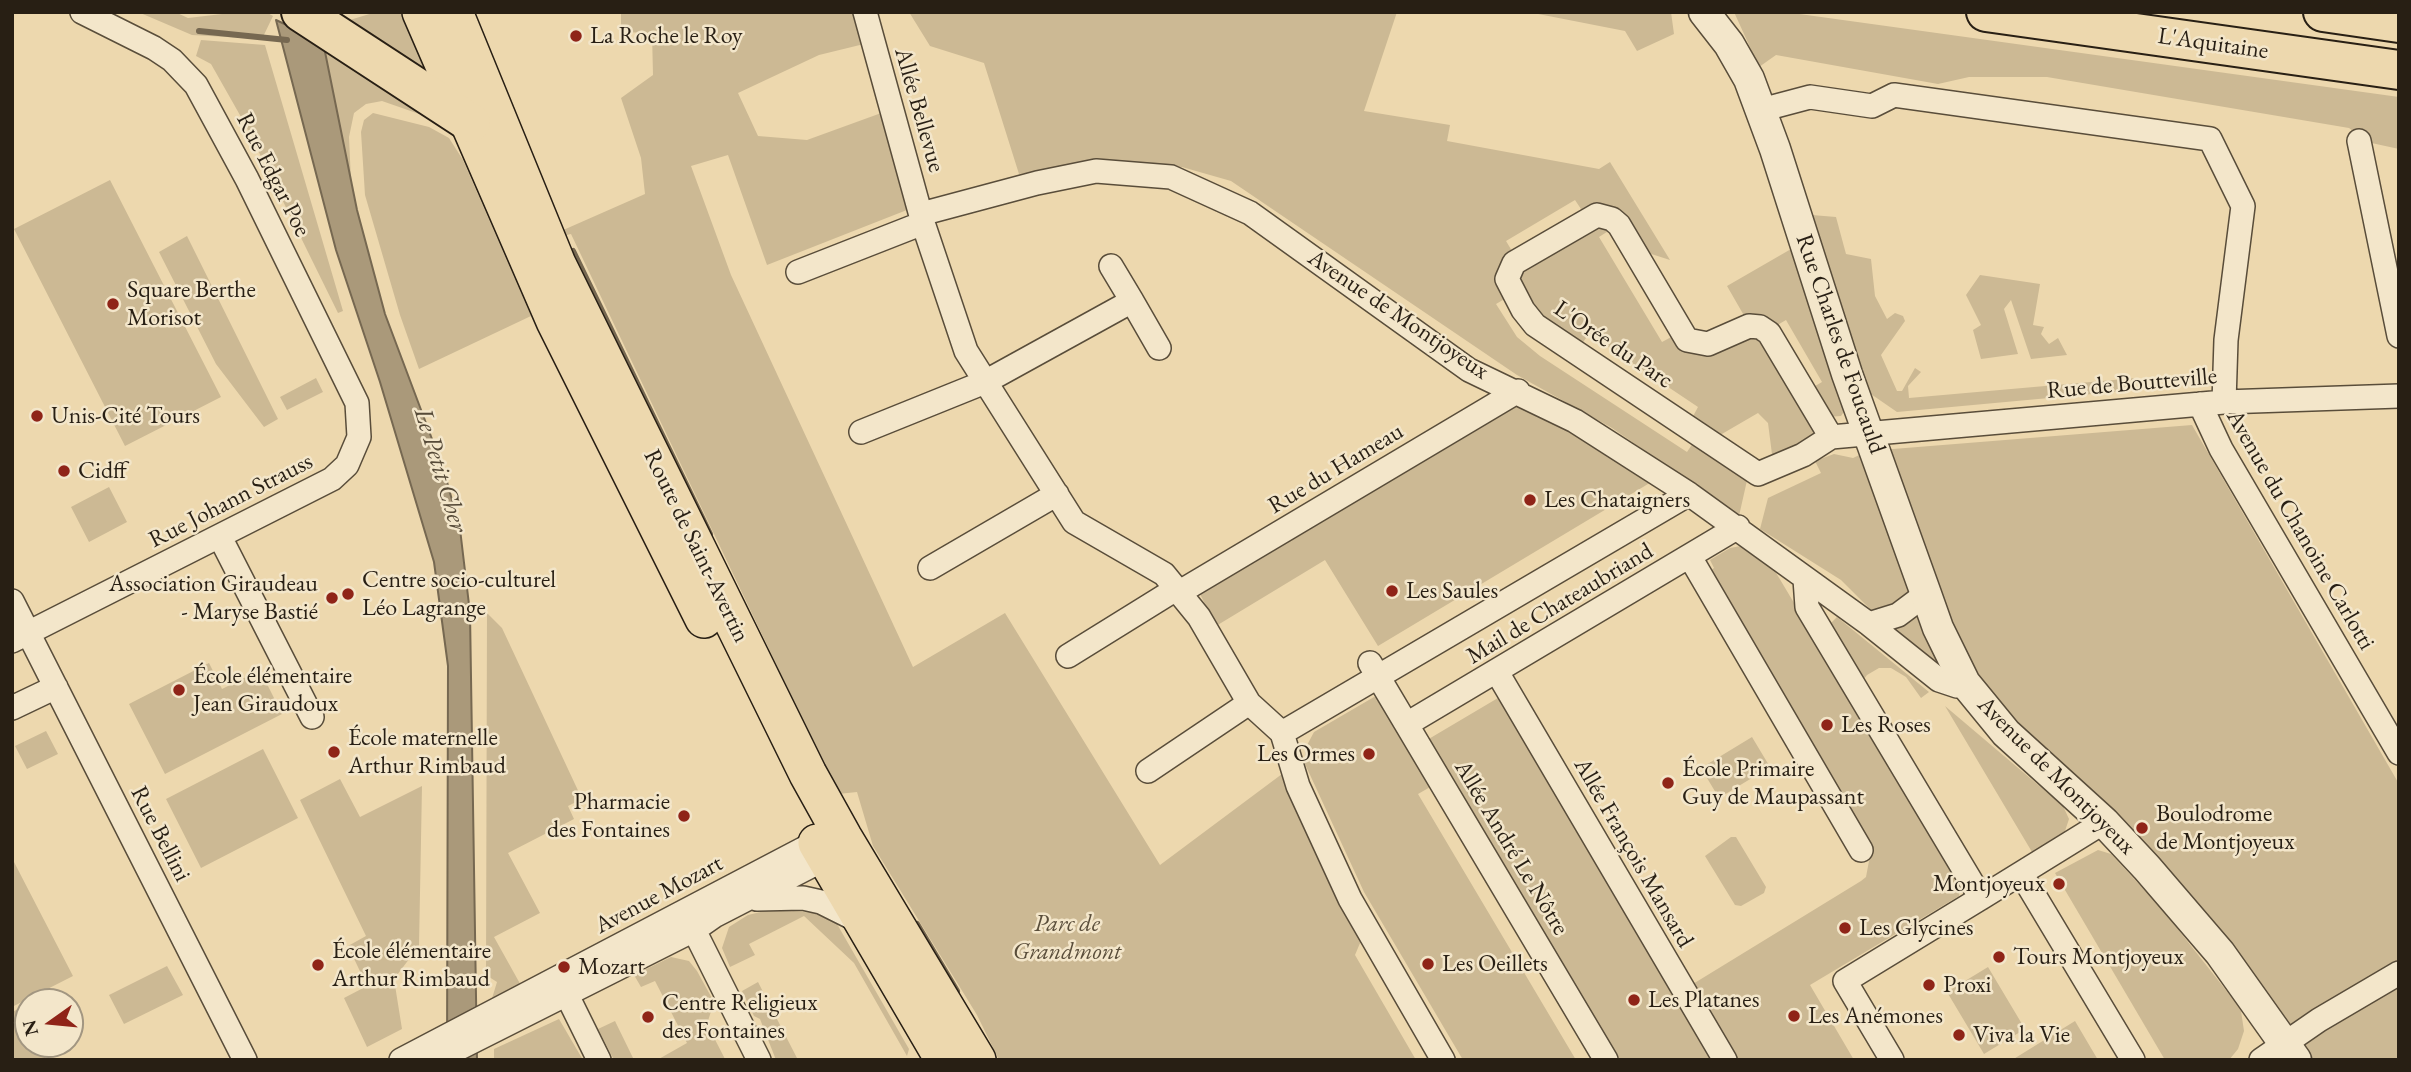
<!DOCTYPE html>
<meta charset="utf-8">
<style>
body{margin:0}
#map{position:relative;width:2411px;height:1072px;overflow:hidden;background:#edd8ae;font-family:"EB Garamond",serif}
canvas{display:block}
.frame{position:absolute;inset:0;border:14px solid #281f14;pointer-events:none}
.north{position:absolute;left:14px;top:988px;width:70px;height:70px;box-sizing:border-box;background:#f3e6ca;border:2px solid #a29681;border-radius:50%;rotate:255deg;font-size:19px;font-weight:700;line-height:28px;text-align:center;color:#281f14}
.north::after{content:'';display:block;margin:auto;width:24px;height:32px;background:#8f2418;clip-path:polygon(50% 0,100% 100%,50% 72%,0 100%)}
</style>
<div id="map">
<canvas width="2411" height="1072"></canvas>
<div class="frame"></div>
<div class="north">N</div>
</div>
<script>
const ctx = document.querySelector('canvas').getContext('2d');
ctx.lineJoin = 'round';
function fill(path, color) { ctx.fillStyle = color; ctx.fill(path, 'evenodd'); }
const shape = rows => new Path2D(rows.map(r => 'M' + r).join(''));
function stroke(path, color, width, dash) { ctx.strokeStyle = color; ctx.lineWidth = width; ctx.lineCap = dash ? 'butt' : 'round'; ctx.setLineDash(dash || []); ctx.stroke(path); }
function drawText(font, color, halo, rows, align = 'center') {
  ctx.font = font + ' "EB Garamond",serif'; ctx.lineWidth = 5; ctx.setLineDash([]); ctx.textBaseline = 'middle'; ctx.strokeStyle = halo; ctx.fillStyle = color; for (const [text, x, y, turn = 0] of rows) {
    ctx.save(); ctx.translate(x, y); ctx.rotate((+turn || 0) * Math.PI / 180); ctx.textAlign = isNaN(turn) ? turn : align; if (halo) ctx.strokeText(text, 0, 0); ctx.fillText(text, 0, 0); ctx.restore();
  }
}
const green = shape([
 [138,12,175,12,188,18,239,12,266,12,273,16,262,39,192,35],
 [376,12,401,12,433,81,340,23],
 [621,12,853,12,864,44,819,55,738,93,758,136,807,140,884,112,912,208,767,265,728,155,691,166,731,275,913,667,1005,613,1160,865,1282,774,1308,819,1363,936,1355,955,1416,1060,999,1060,977,1015,873,846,857,792,838,794,571,234,562,236,561,231,645,194,641,158,621,98,653,75,652,33,621,32],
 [909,12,1397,12,1364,111,1450,125,1447,141,1599,169,1610,162,1670,260,1642,251,1585,215,1575,200,1506,241,1515,256,1508,297,1496,304,1517,337,1540,356,1687,452,1695,440,1748,476,1739,516,1612,428,1517,375,1231,181,1182,167,1099,163,1019,174,984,63,930,46],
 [1528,12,1671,12,1674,34,1637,51,1625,31],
 [1734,12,1785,12,2399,97,2399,149,2367,142,2349,128,2047,77,1969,77,1938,84,1776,55,1759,67],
 [201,40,265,45,343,311,338,313,245,124,211,64,196,56],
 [323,42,426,113,425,116,382,101,366,104,354,113,349,137,351,181],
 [373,113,429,127,449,138,463,160,531,316,419,369,400,315,365,195,361,132,364,120],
 [110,180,221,397,125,446,14,229],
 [1812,215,1836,217,1846,254,1871,259,1875,296,1887,319,1895,313,1903,316,1905,321,1881,355,1897,391,1902,391,1915,368,1921,372,1908,386,1909,398,2136,378,2125,391,1897,412,1868,392],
 [1598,220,1613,228,1599,237,1662,342,1677,334,1752,333,1765,338,1817,426,1812,439,1773,462,1768,423,1758,413,1715,438,1690,422,1698,407,1589,334,1578,349,1540,320,1519,291,1518,268],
 [187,236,278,419,264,427,216,364,159,252],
 [1798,245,1848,406,1841,416,1827,417,1810,389,1822,382,1786,320,1774,327,1746,319,1727,286],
 [1980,275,2040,284,2033,325,2044,327,2041,334,2049,344,2058,338,2067,355,2031,359,2011,300,2004,309,2018,354,1981,359,1973,330,1981,325,1966,295],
 [316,378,323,392,287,410,280,397],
 [1527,398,1653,481,1378,646,1325,560,1216,626,1199,592],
 [2192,425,2399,784,2399,1060,2311,1060,1996,703,1963,652,1937,665,1886,625,1841,580,1760,529,1768,498,1821,473,1815,461,1834,454,1853,458,1868,451],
 [109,487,127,522,89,542,71,507],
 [1741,546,1772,566,1961,883,1959,896,1810,985,1854,1060,1731,1060,1688,987,1861,881,1866,877,1869,861,1868,854,1706,574,1714,568,1710,560,1730,548],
 [487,613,502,628,582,799,568,806,574,819,508,853,540,913,494,937,523,989,490,1005,497,982,486,975],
 [1837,617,1929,692,1921,698,1906,677,1891,668,1879,668,1867,675,1860,684,1829,625],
 [209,663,222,689,260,670,282,714,165,774,129,704],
 [1503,695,1717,1060,1616,1060,1427,740],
 [1374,697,1383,699,1432,786,1418,794,1576,1060,1463,1060,1364,892,1305,764,1305,749,1314,732],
 [1945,706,2063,806,2069,819,2064,834,2032,852],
 [46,731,58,754,27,769,15,746],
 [1752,737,1770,767,1719,798,1701,768],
 [263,749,298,818,201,868,166,799],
 [340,779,360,817,422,786,419,946,394,979,402,1029,367,1047,344,998,367,986,348,946,366,936,300,800],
 [1731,837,1736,837,1766,887,1764,893,1741,906,1735,905,1705,856],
 [2098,850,2111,854,2162,909,2236,1003,2241,1011,2244,1031,2238,1049,2229,1060,2165,1060,2055,873],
 [14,862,73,976,12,1007,12,863],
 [773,909,814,913,837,924,909,1049,907,1056,854,963,804,916,749,944,755,955,730,967,722,948,729,927,748,915],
 [671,957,689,961,697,971,714,1002,707,1024,725,1059,657,1060,687,1043,655,981,641,987,634,975],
 [167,966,183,995,124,1024,109,995],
 [1988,967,2025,1029,1984,1054,1947,992],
 [758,982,798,1060,776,1060,760,1019,754,1016,742,991],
 [22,1007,28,1020,28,1044,40,1044,46,1060,12,1060,12,1012],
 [559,1019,583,1060,494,1060,494,1049],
 [615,1021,634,1060,614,1060,598,1029],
 [2075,1021,2098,1060,2012,1060]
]);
const water = shape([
 [276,20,323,42,357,210,385,314,444,471,460,529,470,613,477,1060,447,1060,448,666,434,562,380,382,336,250,276,20]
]);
const stream = shape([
 [199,31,287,40],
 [573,251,710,534],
 [917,924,957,991]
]);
const minor = shape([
 [865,12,923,223,966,351,1074,522,1164,574,1199,617,1249,703,1282,733,1298,786,1350,899,1443,1060],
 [1761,110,1810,97,1872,106,1894,95,2210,139,2243,206,2226,340,2224,402],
 [2359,141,2399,336],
 [921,214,1037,183,1096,171,1171,177,1250,213,1469,370,1575,421,1689,494,1869,624,1939,680,1957,686,1965,683],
 [798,272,923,223],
 [1132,301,1159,348],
 [2200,404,2221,449,2399,753],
 [861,432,985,382,1132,301,1111,266],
 [1831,437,1769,333,1760,327,1749,326,1708,344,1687,340,1619,225,1612,219,1597,215,1514,263,1507,279,1523,310,1535,325,1758,474,1803,455,1831,437,2224,402,2399,396],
 [220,537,312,717],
 [1690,557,1861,850],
 [930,568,1057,494],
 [1805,579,1807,607,1981,898,2104,822],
 [1180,592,1518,391],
 [12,601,245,1060],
 [1869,624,1898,615,1926,594],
 [12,641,332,479,347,465,359,437,357,403,247,179,196,85,172,60,154,48,82,12],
 [1068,656,1176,589],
 [1370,663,1606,1060],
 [1497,672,1725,1060],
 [12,708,56,687],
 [1407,724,1738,527],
 [1282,733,1689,494],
 [1148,771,1249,703],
 [2022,875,2133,1060],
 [757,899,803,898,821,902,861,922],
 [687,916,759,1060],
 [561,983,599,1060],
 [401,1060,805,848,829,838],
 [436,1060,694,930,714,916,813,865,835,849],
 [1892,1060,1845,981,1981,898],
 [2261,1060,2319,1020,2399,973]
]);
const tertiary = shape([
 [1704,12,1729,44,1749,79,1775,149,1847,374,1926,594,1938,628,1965,683,2006,733,2104,822,2147,868,2220,953,2296,1060]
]);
const primary = shape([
 [421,12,555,321,704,619],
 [454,12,557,264,808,774,843,837,977,1060],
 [817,843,944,1060]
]);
const motorway = shape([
 [301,12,471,123],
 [1986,12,2399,70],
 [2323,12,2399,23]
]);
const markers = [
 [576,36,7,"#8f2418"],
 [113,304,7,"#8f2418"],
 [37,416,7,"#8f2418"],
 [64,471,7,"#8f2418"],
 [1530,500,7,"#8f2418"],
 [1392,591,7,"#8f2418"],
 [348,594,7,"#8f2418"],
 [332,598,7,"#8f2418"],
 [179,690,7,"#8f2418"],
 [1827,725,7,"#8f2418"],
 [334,752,7,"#8f2418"],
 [1369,754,7,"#8f2418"],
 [1668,783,7,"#8f2418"],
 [684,816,7,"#8f2418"],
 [2142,828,7,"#8f2418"],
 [2059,884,7,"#8f2418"],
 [1845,928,7,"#8f2418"],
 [1999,957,7,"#8f2418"],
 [1428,964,7,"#8f2418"],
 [318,965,7,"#8f2418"],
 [564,967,7,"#8f2418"],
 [1929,985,7,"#8f2418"],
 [1634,1000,7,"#8f2418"],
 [1794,1016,7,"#8f2418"],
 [648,1017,7,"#8f2418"],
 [1959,1035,7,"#8f2418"]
];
const poiNames = [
 ["La Roche le Roy",590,36],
 ["Square Berthe",127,290],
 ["Morisot",127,318],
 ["Unis-Cité Tours",51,416],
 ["Cidff",78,471],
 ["Les Chataigners",1544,500],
 ["Centre socio-culturel",362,580],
 ["Léo Lagrange",362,608],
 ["Association Giraudeau",318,584,"right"],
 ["- Maryse Bastié",318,612,"right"],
 ["Les Saules",1406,591],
 ["École élémentaire",193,676],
 ["Jean Giraudoux",193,704],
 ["Les Roses",1841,725],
 ["École maternelle",348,738],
 ["Arthur Rimbaud",348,766],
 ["Les Ormes",1355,754,"right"],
 ["École Primaire",1682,769],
 ["Guy de Maupassant",1682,797],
 ["Pharmacie",670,802,"right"],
 ["des Fontaines",670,830,"right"],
 ["Boulodrome",2156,814],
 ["de Montjoyeux",2156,842],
 ["Montjoyeux",2045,884,"right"],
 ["Les Glycines",1859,928],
 ["École élémentaire",332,951],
 ["Arthur Rimbaud",332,979],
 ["Tours Montjoyeux",2013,957],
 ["Les Oeillets",1442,964],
 ["Mozart",578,967],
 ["Proxi",1943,985],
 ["Les Platanes",1648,1000],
 ["Centre Religieux",662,1003],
 ["des Fontaines",662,1031],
 ["Les Anémones",1808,1016],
 ["Viva la Vie",1973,1035]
];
const streetNames = [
 ["L'Aquitaine",2213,44,8],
 ["Allée Bellevue",919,110,74],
 ["Rue Edgar Poe",273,175,63],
 ["Avenue de Montjoyeux",1398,315,34],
 ["Rue Charles de Foucauld",1840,344,71],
 ["L'Orée du Parc",1613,345,34],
 ["Rue de Boutteville",2132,384,-5],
 ["Rue du Hameau",1336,469,-31],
 ["Rue Johann Strauss",231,501,-27],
 ["Avenue du Chanoine Carlotti",2300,530,60],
 ["Route de Saint-Avertin",696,546,64],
 ["Mail de Chateaubriand",1560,604,-31],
 ["Avenue de Montjoyeux",2056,776,45],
 ["Rue Bellini",160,834,63],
 ["Allée André Le Nôtre",1511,848,59],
 ["Allée François Mansard",1633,853,60],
 ["Avenue Mozart",659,895,-28]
];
const parkNames = [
 ["Parc de",1067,924],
 ["Grandmont",1067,952]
];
const waterNames = [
 ["Le Petit Cher",440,470,73]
];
fill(green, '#ccb994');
fill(water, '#aa997a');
stroke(water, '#766851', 2);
stroke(stream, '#766851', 6);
stroke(minor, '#594d3a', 26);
stroke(tertiary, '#594d3a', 33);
stroke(primary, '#281f14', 40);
stroke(motorway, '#281f14', 42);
stroke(minor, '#f3e6ca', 23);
stroke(tertiary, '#f3e6ca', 30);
stroke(primary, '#edd8ae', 37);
stroke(motorway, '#edd8ae', 38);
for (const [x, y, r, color] of markers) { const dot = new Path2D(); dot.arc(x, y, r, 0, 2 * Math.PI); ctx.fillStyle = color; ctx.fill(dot); stroke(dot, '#f3e6ca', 2.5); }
drawText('24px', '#281f14', '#f3e6ca', poiNames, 'left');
drawText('24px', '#281f14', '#f3e6ca', streetNames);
drawText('italic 24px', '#594d3a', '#f3e6ca', parkNames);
drawText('italic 26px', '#564a38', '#f3e6ca', waterNames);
</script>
